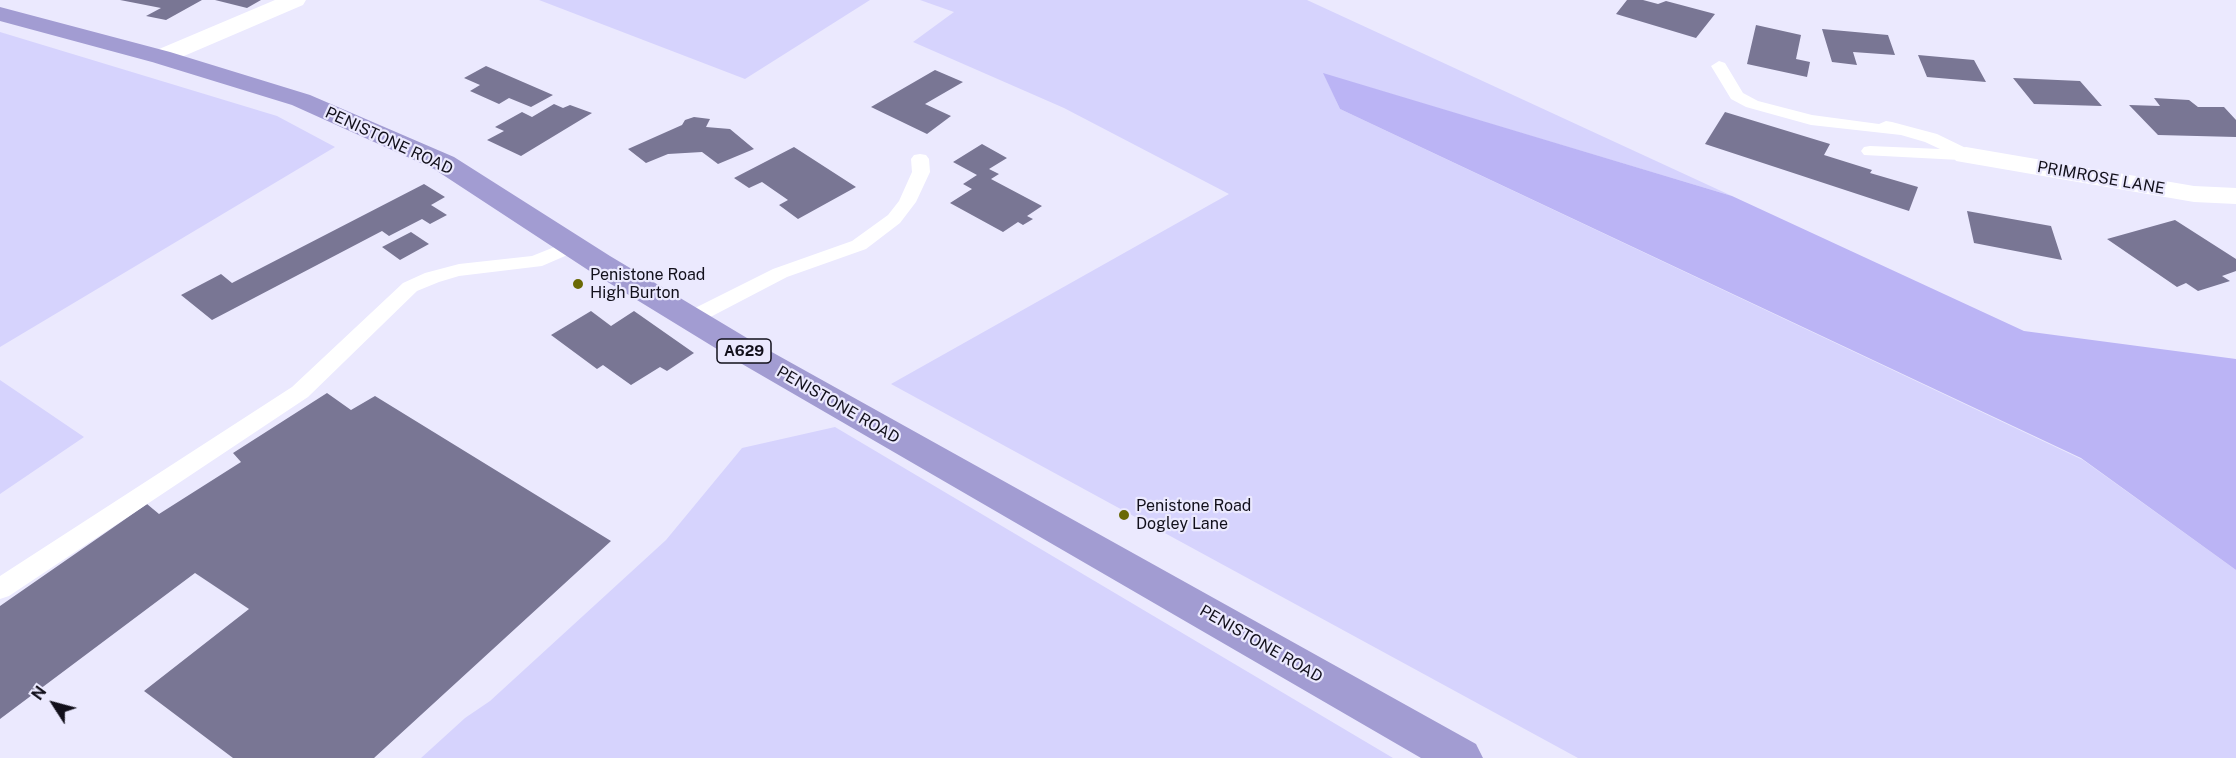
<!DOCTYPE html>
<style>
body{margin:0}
#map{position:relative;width:2236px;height:758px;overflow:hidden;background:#ebe9fe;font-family:"Public Sans",sans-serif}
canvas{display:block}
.north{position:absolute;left:24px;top:674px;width:60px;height:60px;-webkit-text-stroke:4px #ebe9fe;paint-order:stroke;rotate:306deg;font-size:16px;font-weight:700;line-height:24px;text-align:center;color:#12101b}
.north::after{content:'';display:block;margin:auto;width:21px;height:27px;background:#12101b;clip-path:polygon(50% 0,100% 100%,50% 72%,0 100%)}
</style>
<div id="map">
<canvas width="2236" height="758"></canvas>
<div class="north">N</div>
</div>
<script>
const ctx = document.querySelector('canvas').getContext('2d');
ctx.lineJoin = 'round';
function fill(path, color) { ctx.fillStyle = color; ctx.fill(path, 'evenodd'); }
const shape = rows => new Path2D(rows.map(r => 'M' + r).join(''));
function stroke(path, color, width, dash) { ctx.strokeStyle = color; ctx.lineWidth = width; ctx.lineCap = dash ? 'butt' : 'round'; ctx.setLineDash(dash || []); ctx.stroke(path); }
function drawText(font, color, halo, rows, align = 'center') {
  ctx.font = font + ' "Public Sans",sans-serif'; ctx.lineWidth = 4.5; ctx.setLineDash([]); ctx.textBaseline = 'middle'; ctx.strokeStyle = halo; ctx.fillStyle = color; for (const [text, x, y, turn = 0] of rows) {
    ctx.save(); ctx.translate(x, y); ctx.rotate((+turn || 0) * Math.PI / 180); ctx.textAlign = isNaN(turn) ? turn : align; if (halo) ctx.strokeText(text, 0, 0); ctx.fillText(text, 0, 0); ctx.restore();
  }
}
const green = shape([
 [539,0,870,0,745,79],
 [920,0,1307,0,1732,196,1324,74,1340,109,2083,460,2236,570,2236,758,1578,758,891,384,1229,194,1064,108,913,42,954,12],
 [0,32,277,116,335,147,0,347],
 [0,380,84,437,0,494],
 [835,427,1393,758,421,758,465,718,490,701,666,540,742,448]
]);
const forest = shape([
 [1323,73,1732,196,2024,331,2236,359,2236,570,2081,458,1340,109]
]);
const building = shape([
 [120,0,202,0,166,20,146,16,161,8],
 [215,0,261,0,247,8],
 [1627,0,1643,0,1658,4,1666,1,1715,14,1696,38,1616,14],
 [1756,25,1801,35,1796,59,1810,62,1807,77,1747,64],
 [1822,29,1888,35,1895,55,1853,52,1857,65,1832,62],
 [1918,55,1974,60,1986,82,1927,77],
 [486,66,553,95,531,107,509,98,499,104,470,91,480,85,464,78],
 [935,70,963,82,925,104,951,116,927,134,871,107],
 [2013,78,2080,81,2102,106,2034,104],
 [2154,98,2189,100,2198,107,2224,107,2236,120,2236,137,2158,135,2129,105,2160,106],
 [554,104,563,108,570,105,592,113,521,156,487,140,504,131,495,127,522,112,532,117],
 [1725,112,1830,144,1824,155,1872,170,1870,173,1918,187,1909,211,1705,144],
 [694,117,710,119,706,127,730,129,754,149,718,164,702,152,668,154,646,163,628,149,682,125,685,120],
 [982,144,1007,158,989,169,999,174,991,179,1042,206,1027,216,1033,219,1023,225,1018,222,1003,232,950,203,972,189,963,184,977,175,953,162],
 [794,147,856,187,798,219,779,205,788,200,762,182,749,188,734,178],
 [424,184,445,197,431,205,447,215,430,224,422,219,389,236,382,231,212,320,181,295,221,274,232,283],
 [1967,211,2051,226,2062,260,1974,243],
 [2175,220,2236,259,2236,271,2222,276,2230,281,2198,291,2186,283,2177,287,2107,239],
 [411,232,429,244,400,260,382,247],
 [591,311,611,326,634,311,694,353,667,371,660,367,631,385,603,365,597,369,551,335],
 [327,393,351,410,375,396,611,541,374,758,233,758,144,691,249,609,195,573,0,719,0,606,147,504,159,514,241,462,233,453]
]);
const service = shape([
 [1719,61,1725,63,1743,93,1758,101,1812,115,1879,124,1886,121,1892,122,1937,134,1972,151,1975,155,1972,159,1960,160,1864,155,1861,151,1864,147,1870,146,1940,149,1925,142,1901,135,1811,125,1746,107,1731,99,1711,66,1719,61],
 [920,154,926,155,929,159,930,172,916,202,900,223,866,249,787,277,697,324,690,326,683,324,680,319,683,314,773,269,852,241,888,215,899,201,912,172,911,159,914,155,920,154],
 [572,240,579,242,581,246,579,250,542,266,459,276,439,282,417,291,308,397,9,596,0,599,0,576,292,387,403,283,425,273,459,264,532,256,572,240]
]);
const minor = shape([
 [275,0,306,0,303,5,170,62,161,64,152,62,149,57,152,52,275,0],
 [1966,147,2194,186,2236,188,2236,204,2194,202,1956,161,1952,155,1956,149,1966,147]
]);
const trunk = shape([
 [0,7,170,52,310,95,454,157,610,256,752,341,1476,744,1483,758,1421,758,730,357,588,270,434,169,292,105,152,62,0,21,0,7]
]);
const markers = [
 [578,284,6,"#6a6905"],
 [1124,515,6,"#6a6905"]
];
const shields = [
 [744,351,54]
];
const shieldNames = [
 ["A629",744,351]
];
const streetNames = [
 ["PENISTONE ROAD",389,141,25],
 ["PRIMROSE LANE",2101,178,10],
 ["PENISTONE ROAD",838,405,30],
 ["PENISTONE ROAD",1261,644,30]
];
const poiNames = [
 ["Penistone Road",590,275],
 ["High Burton",590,293],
 ["Penistone Road",1136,506],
 ["Dogley Lane",1136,524]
];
fill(green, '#d6d3fd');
fill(forest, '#bbb4f5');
fill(building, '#797694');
fill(service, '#fff');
fill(minor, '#fff');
fill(trunk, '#a29cd2');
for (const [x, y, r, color] of markers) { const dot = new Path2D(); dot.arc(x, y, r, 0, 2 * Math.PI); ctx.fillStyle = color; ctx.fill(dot); stroke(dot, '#ebe9fe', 2); }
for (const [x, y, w] of shields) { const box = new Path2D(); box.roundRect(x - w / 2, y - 12, w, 24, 4.5); ctx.fillStyle = '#ebe9fe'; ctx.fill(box); stroke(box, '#12101b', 1.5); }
drawText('bold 15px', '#12101b', null, shieldNames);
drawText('16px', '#12101b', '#ebe9fe', streetNames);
drawText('16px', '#12101b', '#ebe9fe', poiNames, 'left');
</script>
